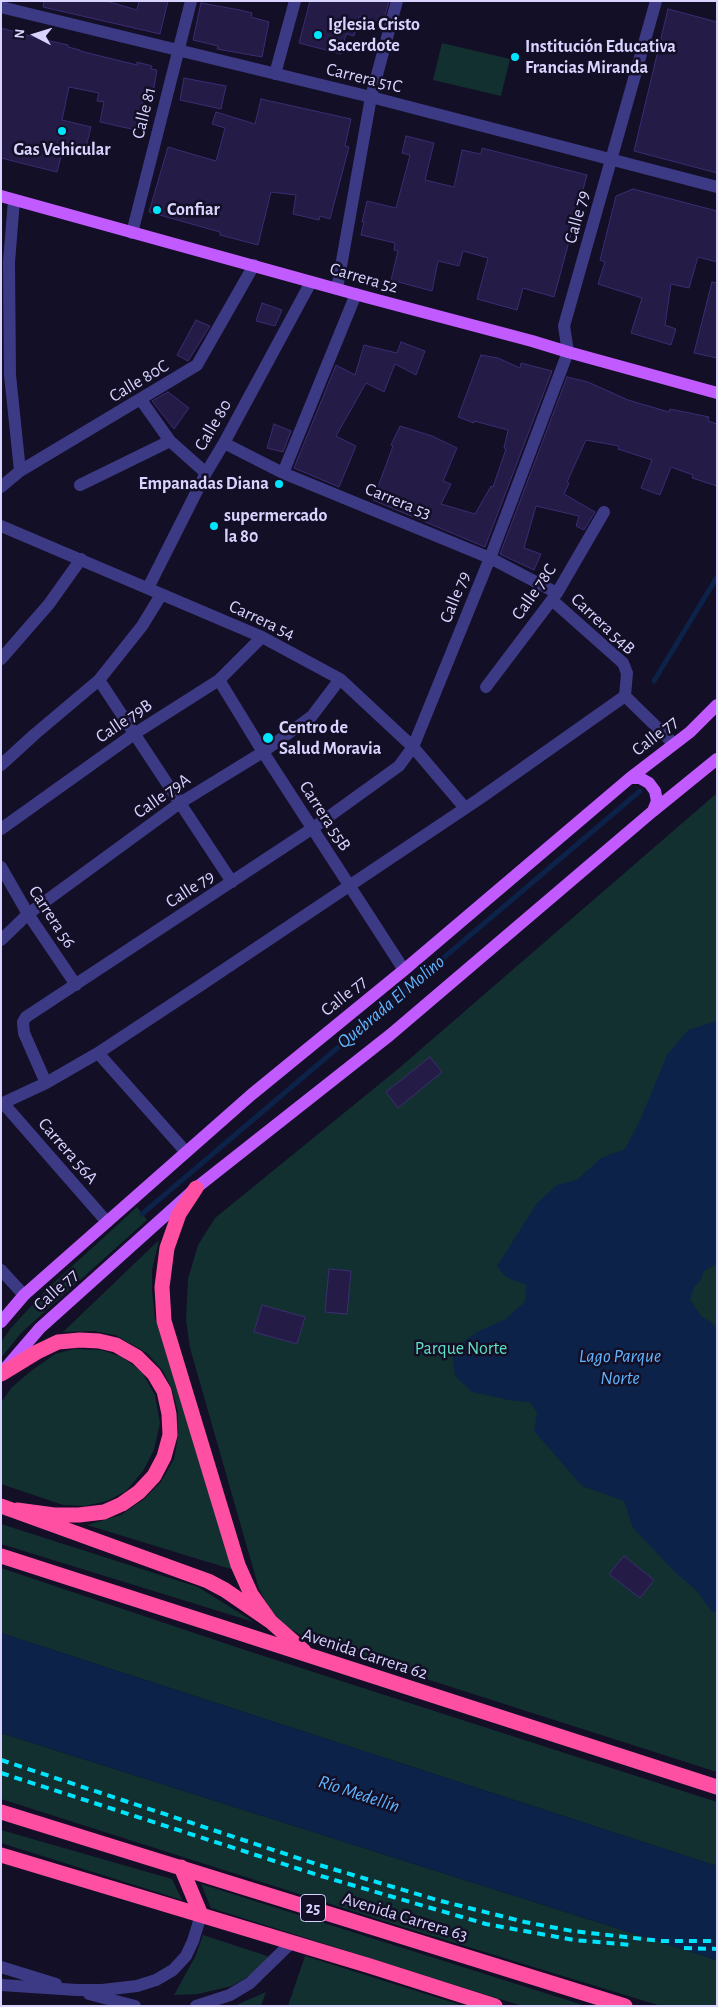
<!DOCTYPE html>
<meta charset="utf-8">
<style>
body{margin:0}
#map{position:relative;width:718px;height:2007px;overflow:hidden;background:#130f26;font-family:"Alegreya Sans",sans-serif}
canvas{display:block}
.frame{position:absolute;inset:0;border:2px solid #d9d4ff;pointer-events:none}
.north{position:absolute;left:10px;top:10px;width:50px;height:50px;-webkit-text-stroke:4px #130f26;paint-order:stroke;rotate:275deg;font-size:14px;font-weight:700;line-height:20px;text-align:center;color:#d9d4ff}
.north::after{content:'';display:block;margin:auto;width:18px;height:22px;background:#d9d4ff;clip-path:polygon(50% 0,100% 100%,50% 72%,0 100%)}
</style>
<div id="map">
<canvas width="718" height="2007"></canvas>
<div class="frame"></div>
<div class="north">N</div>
</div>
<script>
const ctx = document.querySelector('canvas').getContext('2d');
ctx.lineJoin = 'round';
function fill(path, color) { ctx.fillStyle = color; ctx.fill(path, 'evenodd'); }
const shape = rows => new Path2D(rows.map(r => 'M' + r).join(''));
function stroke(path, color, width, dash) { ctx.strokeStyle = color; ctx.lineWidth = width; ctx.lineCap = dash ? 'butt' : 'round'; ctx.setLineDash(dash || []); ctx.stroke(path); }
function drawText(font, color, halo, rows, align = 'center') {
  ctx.font = font + ' "Alegreya Sans",sans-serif'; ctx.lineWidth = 5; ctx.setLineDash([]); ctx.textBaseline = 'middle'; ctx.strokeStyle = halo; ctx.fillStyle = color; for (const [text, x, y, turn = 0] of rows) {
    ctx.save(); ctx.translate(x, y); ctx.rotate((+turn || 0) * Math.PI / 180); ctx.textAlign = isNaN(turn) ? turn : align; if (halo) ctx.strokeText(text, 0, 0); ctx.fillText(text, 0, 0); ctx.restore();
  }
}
const green = shape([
 [442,43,510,59,501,96,433,80],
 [717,793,717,1772,323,1646,304,1637,287,1627,271,1611,259,1589,190,1348,186,1320,188,1279,198,1245,215,1218,398,1069],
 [137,1207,147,1220,21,1333,1,1358,1,1342,11,1328,47,1289],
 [159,1240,152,1270,152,1290,155,1318,234,1570,87,1525,121,1515,143,1500,161,1482,174,1459,178,1437,178,1412,172,1389,163,1371,147,1353,115,1335,94,1331,63,1332],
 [74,1349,101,1350,122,1357,142,1372,155,1395,160,1423,154,1450,143,1471,126,1491,107,1501,85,1506,63,1505,1,1484,2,1401,12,1387,31,1371,55,1354],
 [1,1524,198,1587,254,1622,1,1544],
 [1,1568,245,1650,717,1802,717,1866,1,1633],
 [1,1733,717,1960,717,2006,661,2006,393,1924,1,1799],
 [1,1830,172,1879,182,1900,1,1843],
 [201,1884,586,2006,522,2006,211,1908],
 [203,1935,270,1957,254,1973,232,1986,198,1994,174,1995,195,1957],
 [305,1956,464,2006,288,2006],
 [266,1992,261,2006,234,2006]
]);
const water = shape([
 [717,1021,717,1265,714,1265,703,1272,701,1280,694,1287,690,1300,702,1317,711,1322,717,1329,717,1613,711,1611,697,1591,675,1572,633,1528,624,1501,582,1486,534,1431,537,1413,530,1402,514,1401,472,1392,455,1376,452,1355,462,1343,479,1331,504,1320,525,1302,526,1285,506,1277,497,1266,537,1203,557,1185,577,1180,601,1158,625,1149,641,1118,667,1055,688,1030],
 [1,1633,717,1866,717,1960,1,1733]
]);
const stream = shape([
 [654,681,717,577],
 [142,1214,640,791]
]);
const building = shape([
 [44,1,106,1,137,10,139,1,168,1,160,34,43,7,44,1],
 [310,1,389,1,383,23,359,16,354,36,346,34,341,54,299,43,310,1],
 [201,3,240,10,252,13,251,17,269,22,262,57,217,49,218,46,193,40,201,3],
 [668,9,717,22,717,173,634,151,668,9],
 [1,28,41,39,68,45,68,47,80,50,80,51,137,65,137,62,152,66,151,69,157,70,153,93,145,91,136,130,100,122,104,102,97,101,99,93,69,87,62,120,91,127,86,147,65,142,57,172,1,158,1,28],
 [184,78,226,86,221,109,180,100,184,78],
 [261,99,351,119,345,146,349,147,330,219,320,216,319,220,293,214,296,195,271,192,258,245,220,235,220,232,149,212,168,147,216,161,225,128,212,124,216,112,255,124,261,99],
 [406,136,434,143,425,180,454,187,462,150,481,154,482,148,587,175,554,297,523,288,517,310,477,299,488,258,463,251,459,266,438,261,432,291,391,280,398,251,394,250,395,243,361,235,364,222,362,222,367,201,396,208,410,155,402,153,406,136],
 [633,189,717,211,717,262,698,257,689,288,671,284,665,325,676,329,671,345,631,333,642,298,598,284,605,262,600,260,616,196,633,189],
 [712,282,717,283,717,358,694,353,712,282],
 [262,303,282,310,275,326,256,321,262,303],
 [196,320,210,326,188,361,177,355,196,320],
 [401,342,425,351,416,375,395,364,384,392,366,383,336,436,356,446,339,487,294,468,336,365,355,375,364,345,397,353,401,342],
 [481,355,498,358,520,368,521,363,552,371,485,547,373,500,393,446,391,445,400,426,432,436,457,448,443,481,451,484,441,504,475,514,491,486,493,487,506,449,504,448,508,430,474,421,474,423,458,417,481,355],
 [567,377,588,382,628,400,669,412,670,409,709,417,708,421,717,424,717,486,692,478,693,475,671,467,660,495,641,488,652,460,618,449,619,446,586,440,567,482,569,483,564,494,595,512,584,530,576,526,579,516,536,506,524,548,541,554,534,570,500,554,567,377],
 [168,392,189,408,174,429,152,401,168,392],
 [274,424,291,431,283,452,267,448,274,424],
 [430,1057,442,1072,398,1108,386,1092,430,1057],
 [329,1269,351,1271,347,1314,325,1312,329,1269],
 [262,1305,305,1317,297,1344,254,1332,262,1305],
 [624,1556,654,1580,640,1598,609,1574,624,1556]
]);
const minor = shape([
 [1,7,371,97,717,187],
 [275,74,295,1],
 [14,200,9,262,10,375,20,471],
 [132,233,191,1],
 [337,289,371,97,397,1],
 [141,400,170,441,206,473],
 [224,443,283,473,490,558,557,593],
 [283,473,356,294],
 [80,485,170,441],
 [1,487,20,471,197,365,254,265],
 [1,526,262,637,340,679,413,747,465,808],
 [148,588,206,473,224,443,311,282],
 [552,600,623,663,627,673,625,696],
 [1,659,49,604,81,559],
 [99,680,232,882],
 [219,680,263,752,404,970],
 [486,687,557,593,604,512],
 [625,696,674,744],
 [1,765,35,734,99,680,142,626,161,595],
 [1,829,134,734,219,680,262,637],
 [1,867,28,914,76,985],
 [1,940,28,914,180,803,263,752,312,716,340,679],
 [98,1053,186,1152],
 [46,1083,24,1033,23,1022,26,1017,313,828,399,766,413,747,490,558,568,352,564,326,656,1],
 [3,1103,107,1222],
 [1,1104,46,1083,98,1053,198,987,479,799,625,696],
 [1,1270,24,1295],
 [1,1967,56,1984],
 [1,1985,77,1990,102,1990,137,1986,156,1980,173,1970,186,1956,193,1941,201,1915],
 [89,1994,135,2006],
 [196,2006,230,1995,250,1983,291,1943]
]);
const major = shape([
 [1,196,366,297,532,341,568,352,717,393],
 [630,778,640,778,649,783,655,791,657,801,653,811],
 [1,1322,24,1295,251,1095,404,970,630,778,690,732,717,705],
 [2,1372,40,1328,196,1188,390,1035,653,811,717,759]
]);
const highway = shape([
 [196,1188,179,1214,167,1248,162,1287,164,1321,238,1565,251,1594,270,1621],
 [1,1374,37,1352,58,1342,80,1340,99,1341,116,1345,137,1357,154,1374,164,1391,169,1414,170,1435,164,1457,154,1476,139,1492,122,1504,104,1512,79,1515,54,1515,17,1510],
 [1,1506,208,1581,225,1590,270,1621,304,1651],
 [1,1556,717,1787],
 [1,1812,625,2006],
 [1,1855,370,1966,495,2006],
 [181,1867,201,1915]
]);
const rail = shape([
 [1,1760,316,1864,437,1900,525,1922,572,1931,661,1941,717,1941],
 [1,1773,321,1876,486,1924,574,1940,632,1945],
 [684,1948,717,1949]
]);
const markers = [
 [318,35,5,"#00e5ff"],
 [515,57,5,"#00e5ff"],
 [62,131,5,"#00e5ff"],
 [157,210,5,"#00e5ff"],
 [279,484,5,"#00e5ff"],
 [214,526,5,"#00e5ff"],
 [268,738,6,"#00e5ff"]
];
const shields = [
 [313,1908,25]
];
const shieldNames = [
 ["25",313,1908]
];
const poiNames = [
 ["Iglesia Cristo",328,25],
 ["Sacerdote",328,46],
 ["Institución Educativa",525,47],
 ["Francias Miranda",525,68],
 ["Gas Vehicular",62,150,"center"],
 ["Confiar",167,210],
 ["Empanadas Diana",269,484,"right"],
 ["supermercado",224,516],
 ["la 80",224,537],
 ["Centro de",279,728],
 ["Salud Moravia",279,749]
];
const streetNames = [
 ["Carrera 51C",364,78,14],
 ["Calle 81",144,113,-76],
 ["Calle 79",577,217,-75],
 ["Carrera 52",364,278,16],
 ["Calle 80C",139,381,-31],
 ["Calle 80",213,425,-60],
 ["Carrera 53",398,501,22],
 ["Calle 78C",534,592,-55],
 ["Calle 79",455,597,-68],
 ["Carrera 54",262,620,25],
 ["Carrera 54B",603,624,43],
 ["Calle 79B",124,721,-34],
 ["Calle 77",655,736,-38],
 ["Calle 79A",162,796,-35],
 ["Carrera 55B",325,816,57],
 ["Calle 79",190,889,-33],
 ["Carrera 56",52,917,57],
 ["Calle 77",344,996,-39],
 ["Carrera 56A",68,1151,49],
 ["Calle 77",56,1290,-42],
 ["Avenida Carrera 62",365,1654,18],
 ["Avenida Carrera 63",405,1917,17]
];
const parkNames = [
 ["Parque Norte",461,1349]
];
const waterNames = [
 ["Quebrada El Molino",391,1002,-40],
 ["Lago Parque",620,1356],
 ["Norte",620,1378],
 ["Río Medellín",359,1794,18]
];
fill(green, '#12302f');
fill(water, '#0c2248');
stroke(stream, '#0c2248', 5);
fill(building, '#241b47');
stroke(building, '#3b2d73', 1);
stroke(minor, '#3d3a85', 12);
stroke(major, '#c25bff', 12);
stroke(highway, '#ff4fa3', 15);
stroke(rail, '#00e5ff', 4, [8, 6]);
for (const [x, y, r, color] of markers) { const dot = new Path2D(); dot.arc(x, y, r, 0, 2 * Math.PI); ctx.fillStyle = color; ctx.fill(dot); stroke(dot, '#130f26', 2); }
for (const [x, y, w] of shields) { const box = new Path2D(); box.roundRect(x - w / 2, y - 13.5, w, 27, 4); ctx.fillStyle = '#130f26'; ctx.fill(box); stroke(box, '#d9d4ff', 1); }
drawText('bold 16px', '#d9d4ff', null, shieldNames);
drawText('bold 18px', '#d9d4ff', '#130f26', poiNames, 'left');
drawText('18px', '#d9d4ff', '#130f26', streetNames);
drawText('18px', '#5fe0c0', '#130f26', parkNames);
drawText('italic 19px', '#62b6ff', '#130f26', waterNames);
</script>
